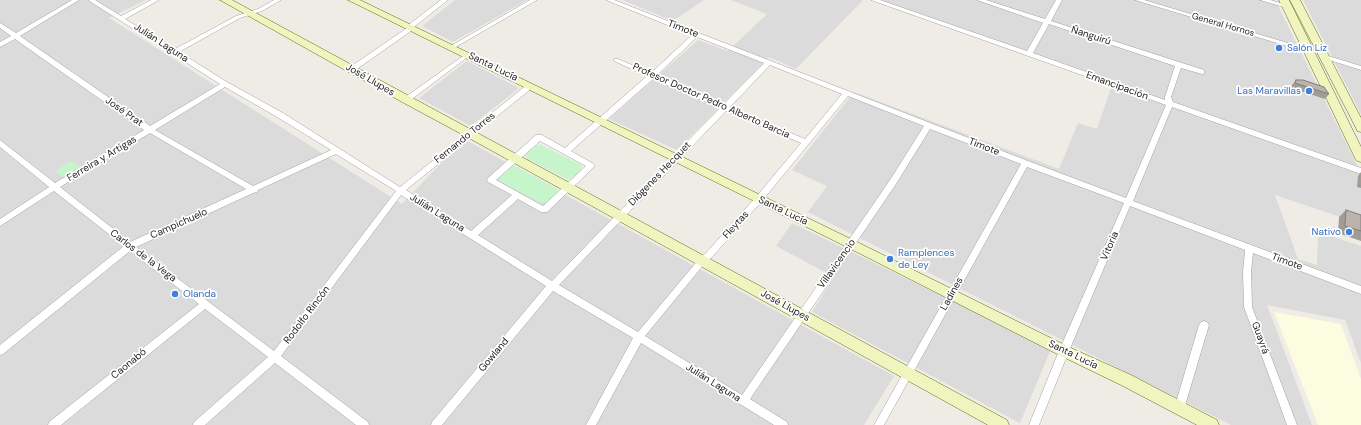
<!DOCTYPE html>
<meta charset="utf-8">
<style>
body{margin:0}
canvas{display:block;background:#eeece5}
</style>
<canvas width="1361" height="425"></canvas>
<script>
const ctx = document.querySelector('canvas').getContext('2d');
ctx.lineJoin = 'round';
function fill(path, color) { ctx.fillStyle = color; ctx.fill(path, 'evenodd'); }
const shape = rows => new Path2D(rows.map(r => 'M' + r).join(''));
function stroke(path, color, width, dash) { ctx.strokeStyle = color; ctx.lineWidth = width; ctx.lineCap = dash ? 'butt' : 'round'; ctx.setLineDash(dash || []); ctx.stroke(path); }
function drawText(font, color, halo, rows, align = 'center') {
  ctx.font = font + ' "DM Sans",sans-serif'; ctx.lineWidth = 3.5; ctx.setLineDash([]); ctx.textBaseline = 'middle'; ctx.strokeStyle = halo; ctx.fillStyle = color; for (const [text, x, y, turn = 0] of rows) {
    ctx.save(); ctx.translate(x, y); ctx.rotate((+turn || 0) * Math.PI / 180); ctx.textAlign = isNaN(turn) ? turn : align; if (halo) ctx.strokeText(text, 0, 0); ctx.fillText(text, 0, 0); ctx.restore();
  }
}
const residential = shape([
 [0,0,146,0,109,18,402,204,464,139,894,376,864,425,0,425],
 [455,0,527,0,453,42,422,26],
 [622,0,704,0,673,21],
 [731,0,863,0,796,69,769,57,677,150,609,119,698,40,728,51,767,14],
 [881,0,1275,0,1361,173,1361,224,1275,195,1298,259,1317,265,1318,232,1361,246,1361,363,1345,320,1267,305,1312,425,1231,425,808,212,827,186,792,170,854,92,1059,169,1078,123,1097,129,1113,82],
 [1303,0,1361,0,1361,114],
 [467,61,519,88,471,126,419,98],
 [792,223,1051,349,1020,423,812,312,834,277,776,246]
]);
const education = shape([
 [1274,312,1341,324,1361,379,1361,425,1318,425]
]);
const park = shape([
 [541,145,581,165,582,171,569,180,525,157,526,154,535,146],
 [71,161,79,167,63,177,55,171],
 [515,166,557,189,558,193,548,202,541,203,501,182,499,177,510,167]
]);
const street = shape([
 [72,0,79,0,20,36,150,126,220,84,88,0,95,0,121,16,151,0,159,0,125,19,175,49,236,16,258,9,274,0,281,0,262,11,240,18,179,52,227,82,283,113,400,187,528,84,532,84,533,86,532,88,406,190,471,231,512,195,488,182,487,180,488,178,536,135,542,135,565,148,647,76,614,61,614,59,618,59,651,73,692,35,606,0,614,0,1028,161,1126,198,1166,105,871,0,880,0,1027,51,1043,23,977,0,986,0,1045,19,1056,0,1062,0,1051,21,1204,70,1204,74,1202,74,1181,68,1171,97,1173,102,1361,168,1361,174,1172,107,1133,201,1361,286,1361,294,1253,253,1251,272,1252,307,1297,425,1287,425,1244,307,1243,272,1245,250,1130,206,1069,351,1039,425,1029,425,1059,351,1124,203,1027,167,884,425,874,425,1021,164,930,129,896,184,750,399,787,422,788,425,774,425,641,343,596,425,586,425,633,338,553,291,442,425,431,425,432,422,546,286,401,195,281,356,368,422,369,425,356,425,275,363,205,425,193,425,194,422,268,357,205,309,61,425,48,425,49,422,199,304,130,251,3,354,0,355,0,345,124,246,54,191,0,226,0,219,49,187,0,147,0,140,55,183,144,130,15,39,0,47,0,42,11,36,0,28,0,23,16,33,72,0],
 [1049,24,1175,66,1165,97,1165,100,1033,53,1049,24],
 [697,37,764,63,724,104,657,75,697,37],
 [770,65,842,94,805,139,730,107,770,65],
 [653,79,720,108,552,281,478,235,518,199,541,212,547,212,595,166,594,164,571,151,653,79],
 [225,87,277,117,331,150,253,186,155,130,225,87],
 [848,96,924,126,890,180,742,395,645,336,705,263,712,257,762,201,848,96],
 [726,111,801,143,756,197,706,253,699,259,638,332,559,285,726,111],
 [150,133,246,189,130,242,60,187,150,133],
 [540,141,586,166,543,206,496,180,540,141],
 [336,154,396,191,274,351,136,247,253,193,257,192,258,190,336,154],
 [441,0,448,0,414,27,415,28,414,29,354,71,350,71,350,67,407,28,406,27,407,26,441,0],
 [530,0,537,0,454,48,452,49,449,47,530,0],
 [1135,0,1144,0,1311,50,1312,51,1309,53,1307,52,1135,0],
 [1260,0,1270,0,1290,6,1287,8,1260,0],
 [467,53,469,54,469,56,408,102,404,102,403,100,404,98,467,53],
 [1325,55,1361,66,1361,70,1323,58,1322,57,1325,55],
 [1204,321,1207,322,1209,325,1184,409,1182,412,1179,414,1176,412,1174,409,1199,325,1201,322,1204,321]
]);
const secondary = shape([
 [220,0,232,0,1007,420,1009,425,988,425,467,137,402,102,220,0],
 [348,0,360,0,855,241,1069,347,1131,375,1217,420,1219,425,1197,425,1121,385,1059,355,847,247,348,0],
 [1279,0,1289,0,1361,147,1361,162,1357,161,1355,158,1279,0],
 [1290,0,1300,0,1361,118,1361,132,1357,131,1356,128,1290,0]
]);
const wall = shape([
 [1296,80,1329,94,1325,99,1291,88,1292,85],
 [1361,172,1361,188,1357,187,1358,176],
 [1346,210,1361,215,1361,241,1338,233,1339,217]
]);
const building = shape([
 [1296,80,1303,80,1324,87,1329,94,1295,83,1296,80],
 [1346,210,1361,215,1361,231,1345,226,1346,210]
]);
const markers = [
 [1279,48,4,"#3f7fe0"],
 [1309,91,4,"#3f7fe0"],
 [1349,232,4,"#3f7fe0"],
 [890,259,4,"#3f7fe0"],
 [175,294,4,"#3f7fe0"]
];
const farStreetnames = [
 ["General Hornos",1223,25,16]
];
const streetNames = [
 ["Timote",683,29,21],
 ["Ñanguirú",1091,36,18],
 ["Julián Laguna",161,43,33],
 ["Santa Lucía",493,67,26],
 ["José Llupes",370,80,30],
 ["Emancipación",1117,86,20],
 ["Profesor Doctor Pedro Alberto Barcia",711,101,24],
 ["José Prat",124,112,35],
 ["Fernando Torres",465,138,-39],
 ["Timote",984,147,21],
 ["Ferreira y Artigas",102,159,-31],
 ["Diógenes Hecquet",660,174,-46],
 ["Santa Lucía",783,211,26],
 ["Julián Laguna",437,213,32],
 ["Campichuelo",179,224,-24],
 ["Fleytas",736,225,-48],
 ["Vitoria",1110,246,-66],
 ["Carlos de la Vega",143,256,37],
 ["Timote",1287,262,20],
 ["Villavicencio",837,264,-55],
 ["Ladines",952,294,-61],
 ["José Llupes",785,306,29],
 ["Rodolfo Rincón",307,315,-53],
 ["Guayrá",1260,338,70],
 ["Gowland",494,355,-50],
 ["Santa Lucía",1073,355,26],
 ["Caonabó",129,364,-39],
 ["Julián Laguna",713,383,32]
];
const shopNames = [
 ["Salón Liz",1287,48],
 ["Las Maravillas",1301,91,"right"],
 ["Nativo",1341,232,"right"],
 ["Ramplences",898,253],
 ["de Ley",898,265],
 ["Olanda",183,294]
];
fill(residential, '#dcdbdb');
fill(education, '#fbfce0');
fill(park, '#c6f5cb');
stroke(street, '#a2a2a2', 1);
stroke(secondary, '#5f6c0e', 1);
fill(street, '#fff');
fill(secondary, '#f0f4be');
fill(wall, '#a19b96');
fill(building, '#bbb4ae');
stroke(building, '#837e7a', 1);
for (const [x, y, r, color] of markers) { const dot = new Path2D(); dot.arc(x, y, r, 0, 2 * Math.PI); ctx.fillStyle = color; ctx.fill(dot); stroke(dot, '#fff', 1.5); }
drawText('9px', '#1e1e1e', '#fff', farStreetnames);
drawText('10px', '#1e1e1e', '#fff', streetNames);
drawText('10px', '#366cbe', '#fff', shopNames, 'left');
</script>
